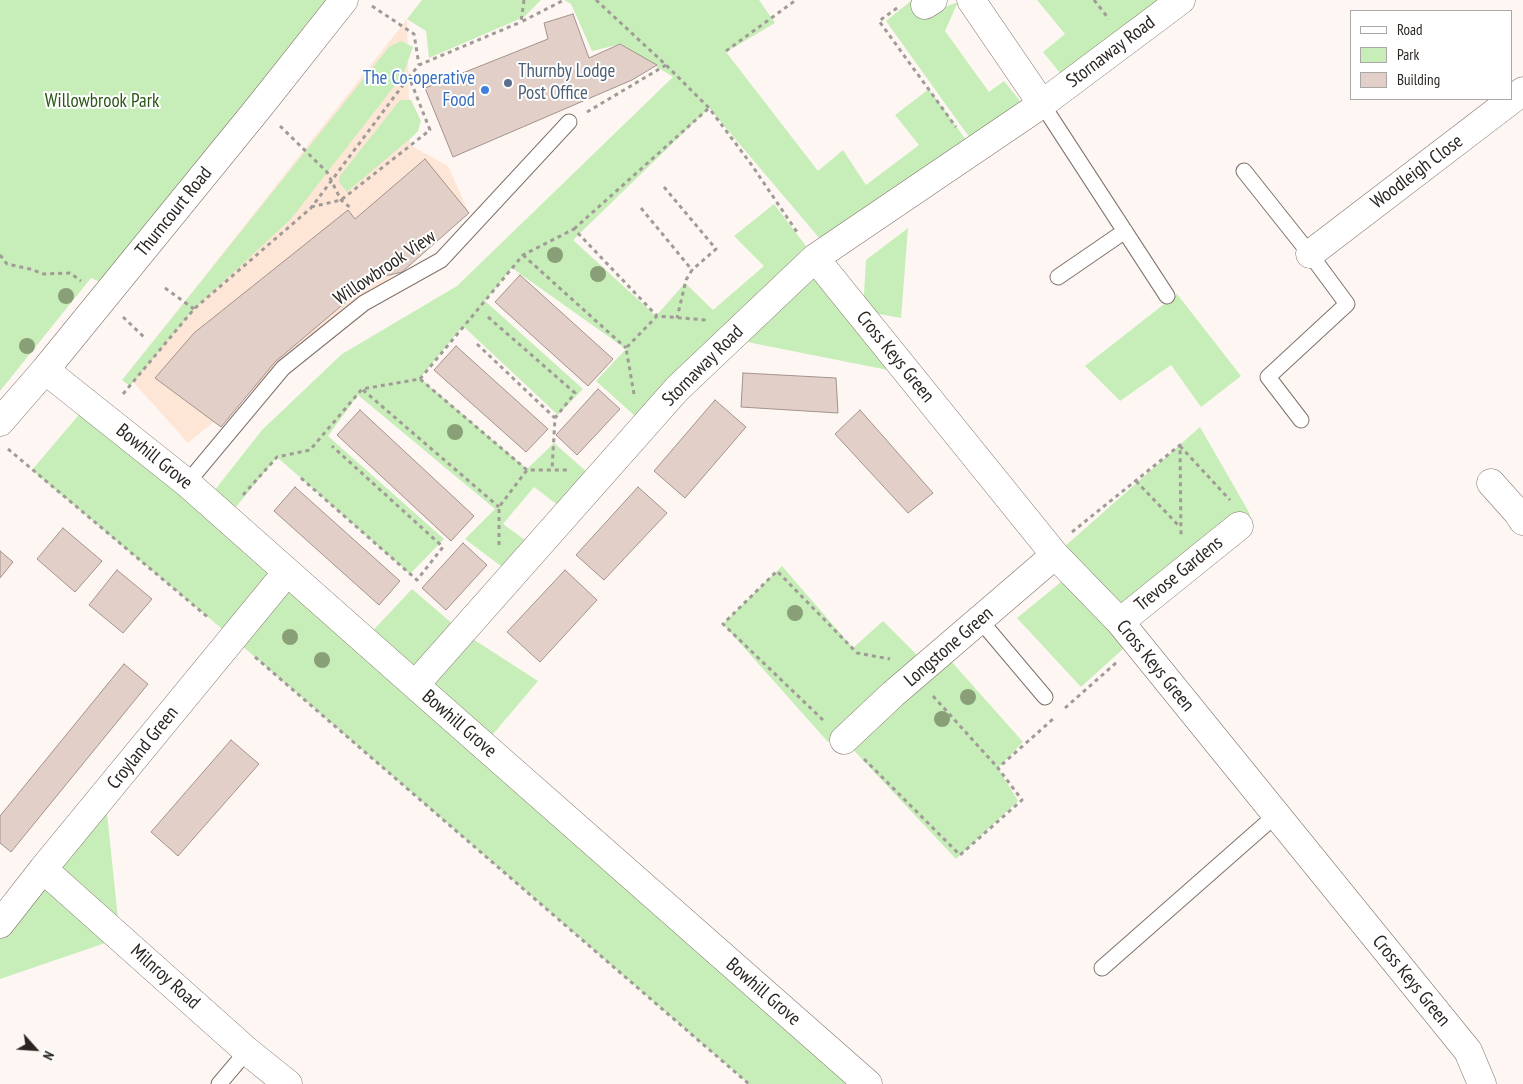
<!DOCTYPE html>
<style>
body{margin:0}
#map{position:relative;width:1523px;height:1084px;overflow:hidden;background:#fdf6f2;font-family:"PT Sans Narrow",sans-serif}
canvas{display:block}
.legend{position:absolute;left:1350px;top:10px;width:162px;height:90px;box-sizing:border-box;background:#fff;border:1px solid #aaa8a6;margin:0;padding:6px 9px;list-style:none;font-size:15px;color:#2b2521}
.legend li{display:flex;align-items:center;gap:10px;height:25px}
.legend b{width:25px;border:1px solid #aaa8a6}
.north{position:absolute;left:10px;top:1024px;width:50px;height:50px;-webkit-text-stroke:4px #fff;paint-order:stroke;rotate:116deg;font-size:14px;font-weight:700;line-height:20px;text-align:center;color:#2b2521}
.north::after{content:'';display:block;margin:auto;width:18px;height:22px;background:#2b2521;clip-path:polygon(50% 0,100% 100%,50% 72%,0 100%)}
</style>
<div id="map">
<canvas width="1523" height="1084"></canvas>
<ul class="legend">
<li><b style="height:6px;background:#fff"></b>Road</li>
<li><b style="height:14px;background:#c7eeb8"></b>Park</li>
<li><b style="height:14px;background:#e2cfc8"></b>Building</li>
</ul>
<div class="north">N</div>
</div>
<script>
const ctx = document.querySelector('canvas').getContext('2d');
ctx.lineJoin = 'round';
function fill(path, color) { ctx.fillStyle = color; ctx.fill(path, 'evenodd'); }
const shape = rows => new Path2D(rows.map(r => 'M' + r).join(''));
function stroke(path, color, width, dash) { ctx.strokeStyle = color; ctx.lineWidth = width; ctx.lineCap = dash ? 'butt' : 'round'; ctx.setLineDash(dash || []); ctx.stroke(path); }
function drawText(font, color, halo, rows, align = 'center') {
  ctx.font = font + ' "PT Sans Narrow",sans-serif'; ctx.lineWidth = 4; ctx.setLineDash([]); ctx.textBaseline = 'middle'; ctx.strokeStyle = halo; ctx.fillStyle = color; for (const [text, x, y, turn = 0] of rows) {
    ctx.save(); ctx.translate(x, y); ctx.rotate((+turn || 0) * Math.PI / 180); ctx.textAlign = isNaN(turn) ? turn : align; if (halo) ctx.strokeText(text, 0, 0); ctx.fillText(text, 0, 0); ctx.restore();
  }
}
const built = shape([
 [407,19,410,145,448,166,469,213,188,443,127,375]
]);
const green = shape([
 [0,0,333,0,107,285,91,278,0,391],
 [422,0,541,0,524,17,429,58,426,31,407,19],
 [564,0,759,0,775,23,726,52,818,171,843,150,866,185,919,145,895,115,929,89,974,151,826,246,709,108,573,240,656,316,685,283,713,310,764,266,734,236,774,204,815,258,908,374,732,339,645,425,596,381,626,349,512,268,485,301,583,389,558,415,463,326,420,378,527,469,554,443,596,480,567,512,534,487,503,524,536,548,513,575,465,539,495,509,358,395,328,436,444,539,410,574,277,457,227,518,207,500,262,430,342,354,457,286,673,77,621,44,592,51,571,4],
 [912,0,924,15,958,2,945,31,989,92,1004,81,1030,113,977,148,886,21],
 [1037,0,1181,0,1069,84,1043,52,1065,34],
 [401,41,413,47,403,75,291,219,194,309,130,386,122,380,389,47],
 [400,100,411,100,421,121,418,131,411,138,347,192,339,182,339,177],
 [908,228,901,318,863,311,866,260],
 [1177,294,1241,376,1201,407,1171,365,1120,401,1085,366],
 [88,404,364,640,412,589,462,632,538,681,483,746,863,1084,749,1084,233,638,32,470],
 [1200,427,1250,514,1239,526,1120,622,1134,639,1081,687,1017,618,1072,573,1055,555],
 [782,566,853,648,883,621,927,665,943,652,1023,742,998,768,1018,801,956,859,844,740,886,687,828,742,723,624],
 [105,794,120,938,0,979,0,935]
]);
const building = shape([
 [573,14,589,58,620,44,657,65,632,80,453,157,425,88,548,39,544,23,573,14],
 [425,159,469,213,402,272,373,279,275,362,221,427,155,378,194,333,348,210,355,219,425,159],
 [520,275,613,359,588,386,495,302,520,275],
 [456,346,548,429,526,452,434,370,456,346],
 [743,373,836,378,838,413,741,407,743,373],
 [598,389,620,409,577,455,556,435,598,389],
 [715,400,746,427,685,498,654,471,715,400],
 [360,410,474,516,451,541,337,435,360,410],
 [860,410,933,493,908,513,835,434,860,410],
 [295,487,400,581,379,605,274,511,295,487],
 [638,487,667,513,604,580,576,555,638,487],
 [63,528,102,561,75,592,37,559,63,528],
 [463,543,487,565,446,610,422,588,463,543],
 [0,551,13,562,0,578,0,551],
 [117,570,152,599,123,633,89,605,117,570],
 [565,570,597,600,540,662,507,632,565,570],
 [124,664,148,684,11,852,0,843,0,816,124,664],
 [231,740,259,764,178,856,151,832,231,740]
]);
const path = shape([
 [524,0,521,22,564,0],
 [596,0,666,65,709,108,751,164,799,235],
 [1094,0,1109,19],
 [372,6,414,34,419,65],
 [897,8,879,21,956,127],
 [726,51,796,0],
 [587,112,666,65],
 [280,126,327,172,341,200,352,209],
 [664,187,716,249,692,270],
 [311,207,341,200,430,130,409,77,419,65,521,22],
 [641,208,692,270,686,280,677,318],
 [574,229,709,108],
 [0,255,7,264,30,269,44,274,70,273,81,281],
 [523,255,626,348],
 [165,288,194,309],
 [123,317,145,338],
 [488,317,575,393,555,418,552,470],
 [477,344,555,418],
 [420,379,523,255,574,229,657,316],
 [363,390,499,507],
 [123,394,194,309,311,208,409,77],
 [634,394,626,348,657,316,706,320],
 [1180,446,1230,500],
 [8,449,210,619],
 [301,478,417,580,443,547,332,446],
 [1136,481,1180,527],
 [243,495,277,457,310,450,362,389,420,379,527,470,567,470],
 [1072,532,1180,445,1181,536],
 [499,545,499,507,527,470],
 [255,657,749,1084],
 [933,696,998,768],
 [1065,708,1117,662],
 [823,720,723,624,777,571,857,653,890,659],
 [864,759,960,855,1022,800,998,768,1053,719]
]);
const lane = shape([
 [1042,104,1167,296],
 [1244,171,1310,254,1347,304,1268,377,1301,420],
 [1058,277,1125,231],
 [187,483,283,368,364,303,441,260,569,122],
 [980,620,1045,697],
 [1102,968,1276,815],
 [219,1084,247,1051]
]);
const street = shape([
 [971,0,1042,104],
 [925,5,933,0],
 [1310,254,1523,91],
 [815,258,1055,555,1120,622,1468,1051,1482,1084],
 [45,370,187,483,415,685,868,1084],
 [0,422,45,370,260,106,344,0],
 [1491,483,1517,512,1523,521],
 [1120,622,1239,526],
 [415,685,677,389,815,258,1042,104,1181,0],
 [844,740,893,694,1055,555],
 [43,869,247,1051,288,1084],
 [0,924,43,869,287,572]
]);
const trees = [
 [555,255],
 [598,274],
 [66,296],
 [27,346],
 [455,432],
 [795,613],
 [290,637],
 [322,660],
 [968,697],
 [942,719]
];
const markers = [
 [508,83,5,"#5c6f8a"],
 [485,90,5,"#3f7fe0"]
];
const streetNames = [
 ["Stornaway Road",1111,52,-37],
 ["Woodleigh Close",1417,172,-37],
 ["Thurncourt Road",174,212,-51],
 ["Willowbrook View",385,268,-34],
 ["Cross Keys Green",895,357,51],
 ["Stornaway Road",703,366,-45],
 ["Bowhill Grove",154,457,39],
 ["Trevose Gardens",1179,574,-39],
 ["Longstone Green",949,647,-41],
 ["Cross Keys Green",1155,666,51],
 ["Bowhill Grove",459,724,41],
 ["Croyland Green",143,748,-51],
 ["Milnroy Road",165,977,42],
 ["Cross Keys Green",1411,981,51],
 ["Bowhill Grove",763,992,41]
];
const serviceNames = [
 ["Thurnby Lodge",518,72],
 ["Post Office",518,94]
];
const shopNames = [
 ["The Co-operative",475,79],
 ["Food",475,101]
];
const parkNames = [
 ["Willowbrook Park",102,102]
];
fill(built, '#fee6d7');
fill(green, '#c7eeb8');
fill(building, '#e2cfc8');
stroke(building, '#a4928c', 1);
stroke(lane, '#817269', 17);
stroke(street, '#817269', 29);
stroke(path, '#a19b97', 3, [4, 4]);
stroke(lane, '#fff', 15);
stroke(street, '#fff', 28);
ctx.fillStyle = '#899f78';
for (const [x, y] of trees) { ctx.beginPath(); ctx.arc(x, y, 8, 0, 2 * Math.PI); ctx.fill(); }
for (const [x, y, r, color] of markers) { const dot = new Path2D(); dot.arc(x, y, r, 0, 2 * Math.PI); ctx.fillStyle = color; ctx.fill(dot); stroke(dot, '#fff', 2); }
drawText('19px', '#2b2521', '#fff', streetNames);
drawText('19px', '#4e5e75', '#fff', serviceNames, 'left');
drawText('19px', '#366cbe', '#fff', shopNames, 'right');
drawText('19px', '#2a5714', '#fff', parkNames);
</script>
